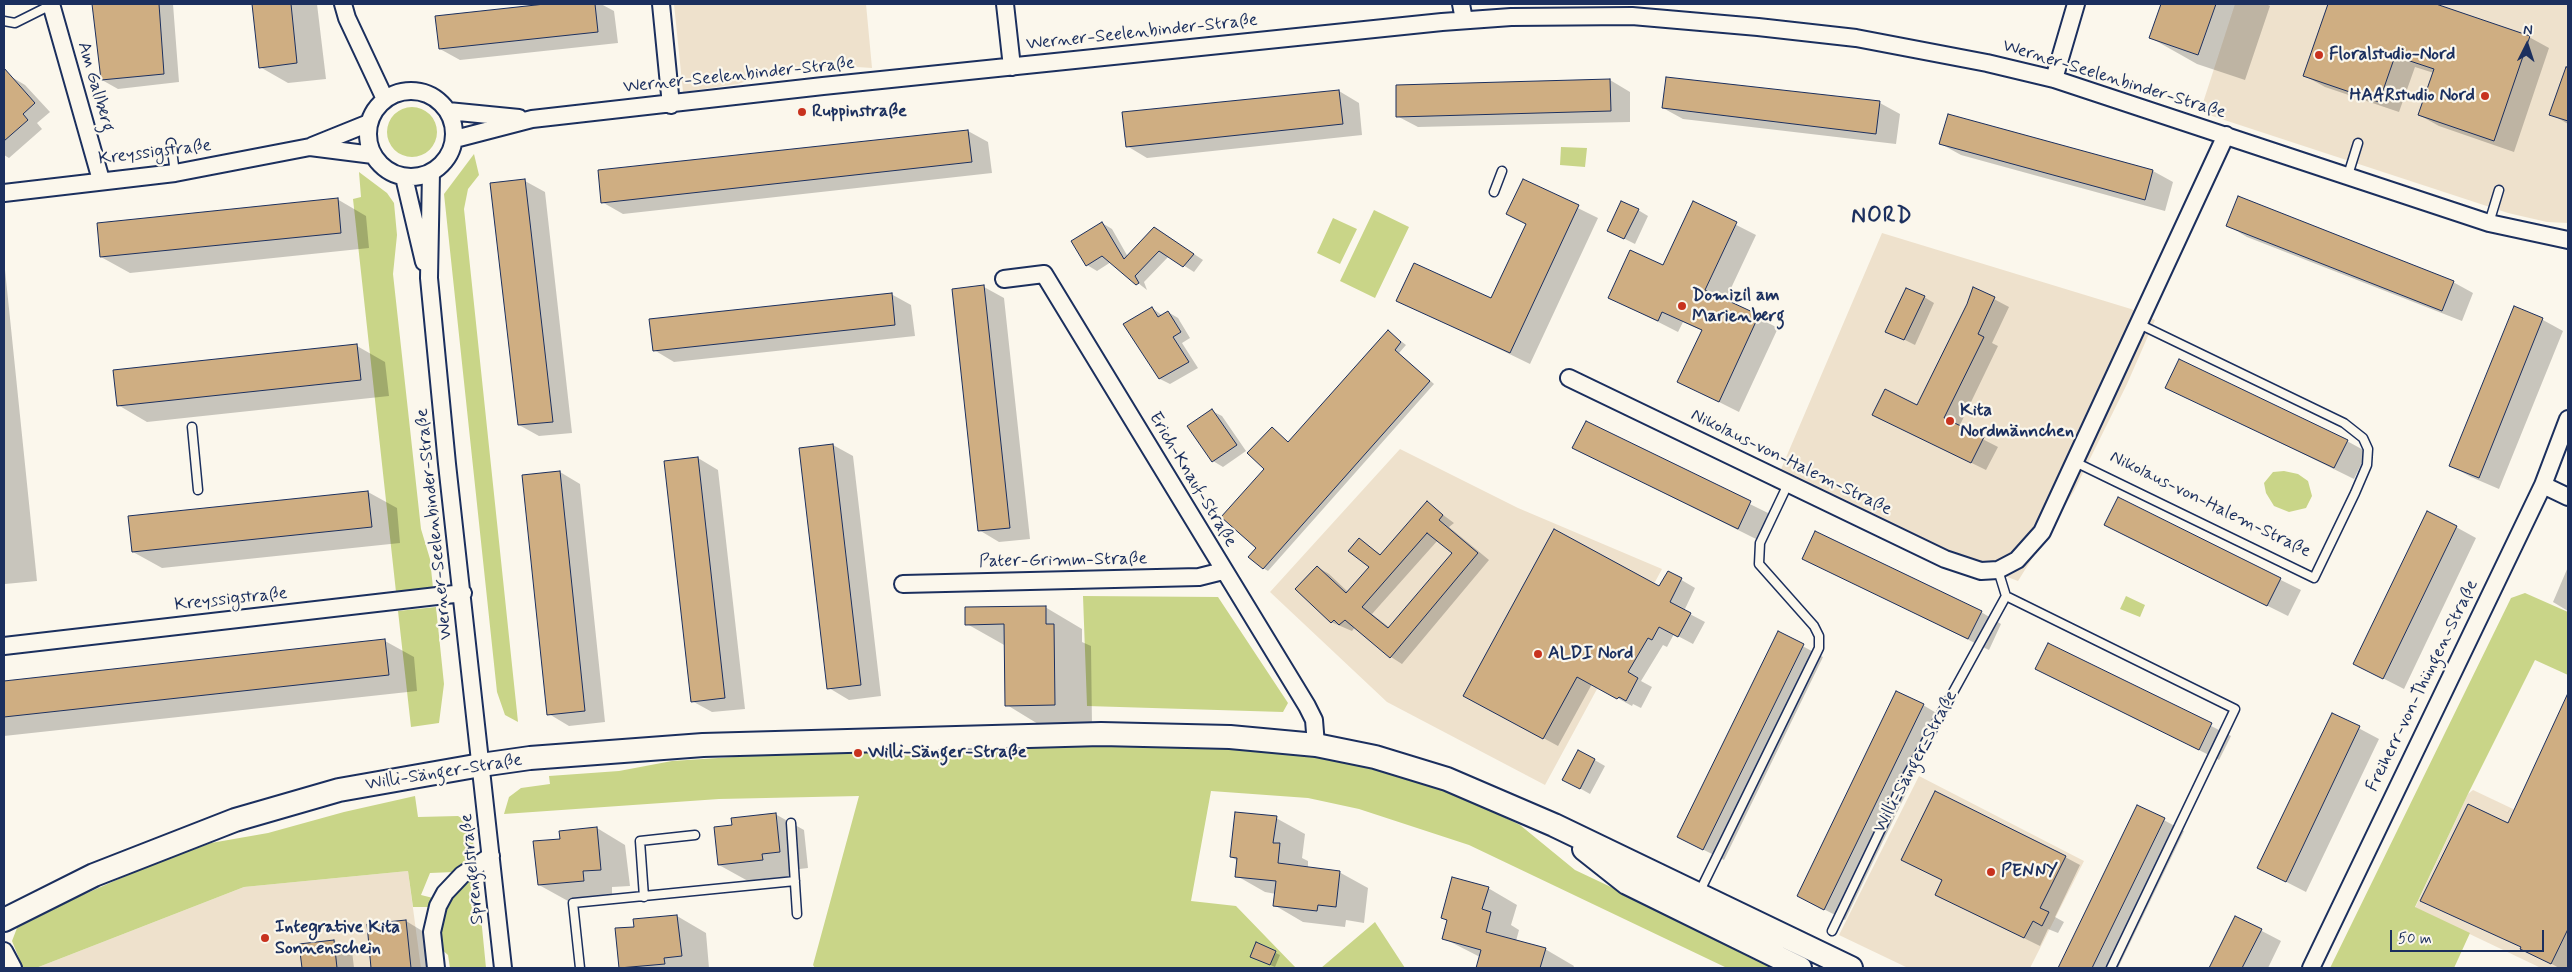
<!DOCTYPE html>
<meta charset="utf-8">
<style>
body{margin:0}
#map{position:relative;width:2572px;height:972px;overflow:hidden;background:#fbf7ec;font-family:Mynerve,sans-serif}
canvas{display:block}
.frame{position:absolute;inset:0;border:5px solid #1b2f5e;pointer-events:none}
.north{position:absolute;left:2502px;top:20px;width:50px;height:50px;-webkit-text-stroke:4px #fbf7ec;paint-order:stroke;rotate:4deg;font-size:14px;font-weight:700;line-height:20px;text-align:center;color:#1b2f5e}
.north::after{content:'';display:block;margin:auto;width:18px;height:22px;background:#1b2f5e;clip-path:polygon(50% 0,100% 100%,50% 72%,0 100%)}
.scale{position:absolute;left:2390px;top:930px;width:154px;height:22px;box-sizing:border-box;border:2px solid #1b2f5e;border-top:0;padding-left:6px;font-size:15px;line-height:18px;white-space:nowrap;color:#1b2f5e;-webkit-text-stroke:4px #fbf7ec;paint-order:stroke}
</style>
<div id="map">
<canvas width="2572" height="972"></canvas>
<div class="frame"></div>
<div class="north">N</div>
<div class="scale">50 m</div>
</div>
<script>
const ctx = document.querySelector('canvas').getContext('2d');
ctx.lineJoin = 'round';
function fill(path, color) { ctx.fillStyle = color; ctx.fill(path, 'evenodd'); }
const shape = rows => new Path2D(rows.map(r => 'M' + r).join(''));
function stroke(path, color, width, dash) { ctx.strokeStyle = color; ctx.lineWidth = width; ctx.lineCap = dash ? 'butt' : 'round'; ctx.setLineDash(dash || []); ctx.stroke(path); }
function drawText(font, color, halo, rows, align = 'center') {
  ctx.font = font + ' Mynerve,sans-serif'; ctx.lineWidth = 4.5; ctx.setLineDash([]); ctx.textBaseline = 'middle'; ctx.strokeStyle = halo; ctx.fillStyle = color; for (const [text, x, y, turn = 0] of rows) {
    ctx.save(); ctx.translate(x, y); ctx.rotate((+turn || 0) * Math.PI / 180); ctx.textAlign = isNaN(turn) ? turn : align; if (halo) ctx.strokeText(text, 0, 0); ctx.fillText(text, 0, 0); ctx.restore();
  }
}
const built = shape([
 [674,4,866,4,872,68,842,66,779,70,738,84,683,92],
 [2235,4,2568,4,2568,223,2547,222,2508,213,2200,112],
 [1882,233,2131,309,2155,320,2127,384,2074,491,2018,581,1773,488],
 [1400,449,1518,508,1662,569,1545,785,1387,702,1270,592],
 [1919,776,2084,861,2030,968,1908,968,1839,935],
 [2473,790,2568,835,2568,968,2541,968,2415,908,2468,794],
 [408,871,421,968,36,968,244,887]
]);
const green = shape([
 '387 132a25 25 0 1 1 50 0a25 25 0 1 1-50 0Z',
 [1561,147,1587,148,1585,167,1560,165],
 [474,154,479,175,468,189,464,209,518,722,505,715,497,692,444,194],
 [359,172,387,193,394,203,397,235,393,274,421,529,430,559,433,588,396,592,353,199,361,197],
 [1374,210,1409,227,1375,298,1340,281],
 [1333,218,1357,229,1340,264,1317,253],
 [2284,471,2298,474,2308,481,2312,496,2306,508,2289,512,2274,506,2266,493,2264,483,2273,472],
 [2525,593,2568,612,2568,675,2535,660,2468,794,2415,907,2470,933,2454,968,2330,968,2511,598],
 [1083,596,1218,597,1288,703,1283,712,1087,706],
 [2126,596,2145,605,2140,617,2120,609],
 [436,607,444,684,439,723,411,727,398,611],
 [1052,745,1266,749,1348,761,1451,791,1520,825,1575,870,1782,968,1727,968,1469,845,1359,809,1308,798,1211,791,1191,901,1236,906,1296,968,815,968,813,965,859,796,719,799,504,814,509,797,521,788,550,784,549,776,619,771,672,761,749,756],
 [415,796,418,817,458,816,471,824,475,857,454,872,430,873,421,895,433,898,432,907,413,907,408,871,244,887,36,968,23,968,12,941,17,928,78,897,146,867,211,843,268,833,344,812],
 [477,876,486,968,450,968,448,955,440,948,438,935,442,909,464,881],
 [1375,922,1405,968,1321,968]
]);
const shadow = shape([
 [94,4,173,4,179,82,118,89,102,80],
 [253,4,317,4,326,79,288,83,260,67],
 [558,4,601,4,614,11,618,43,460,60,440,49,437,17],
 [2163,4,2266,4,2270,6,2245,80,2197,64,2151,38],
 [2329,4,2431,4,2529,37,2549,48,2514,152,2439,126,2419,115,2434,73,2415,67,2399,112,2325,87,2305,76],
 [2568,63,2568,124,2551,114],
 [10,76,25,85,50,112,37,123,42,129,9,158,4,155,4,82],
 [1610,80,1630,92,1630,122,1418,127,1397,116],
 [1339,91,1359,103,1362,135,1147,158,1127,146],
 [1880,103,1900,114,1896,144,1683,119,1663,108],
 [1949,115,2153,171,2173,182,2165,211,1961,155,1941,144],
 [968,131,988,142,992,173,623,214,602,202,599,171],
 [525,181,545,192,572,433,539,436,519,425],
 [1523,181,1598,218,1530,364,1398,300,1491,300,1527,225,1508,214],
 [337,199,366,216,369,248,130,273,101,257],
 [1693,203,1756,235,1725,301,1778,328,1739,412,1679,382,1703,331,1683,322,1678,332,1609,297,1664,267],
 [1638,210,1648,216,1635,244,1619,236],
 [1102,223,1112,229,1128,257,1164,234,1203,260,1194,272,1169,256,1144,282,1147,290,1111,262,1097,271,1087,265],
 [2227,225,2453,282,2473,293,2462,321,2247,237],
 [4,260,37,581,5,584,4,583],
 [984,287,1004,298,1030,539,999,542,979,530],
 [1973,288,2009,307,1992,343,1998,346,1959,427,1998,447,1986,470,1888,422,1918,406,1968,304],
 [891,294,911,305,915,336,674,362,654,350],
 [1924,297,1934,303,1915,345,1887,331],
 [1152,308,1163,316,1168,312,1178,318,1190,338,1182,343,1198,368,1170,384,1160,379,1125,324],
 [2514,308,2543,320,2563,331,2499,489,2471,477,2451,466],
 [1389,332,1406,345,1399,353,1434,384,1268,571,1263,568,1257,548,1272,429,1289,443],
 [357,346,385,362,389,396,147,422,118,405],
 [2167,387,2347,441,2367,452,2354,479],
 [1212,411,1222,416,1246,451,1223,467,1213,461],
 [1586,423,1770,514,1758,540,1574,448],
 [833,445,853,456,881,696,849,700,829,688],
 [698,458,718,470,745,709,712,712,692,701,665,462],
 [560,472,580,484,605,722,569,726,549,714],
 [368,492,397,508,400,543,162,568,133,552],
 [2118,499,2301,590,2288,616,2105,525],
 [1427,503,1454,523,1449,527,1489,560,1402,664,1391,657,1355,627,1352,631,1331,622,1317,567,1329,574,1348,592,1371,567,1359,540,1381,555],
 [1438,540,1453,553,1390,628,1372,614],
 [2456,527,2476,538,2404,689,2355,664],
 [1803,558,1981,612,2001,624,1989,650],
 [2568,567,2568,611,2553,602],
 [1668,572,1695,588,1684,611,1705,622,1693,644,1674,634,1667,647,1663,645,1641,681,1652,687,1641,708,1633,704,1632,706,1592,684,1558,746,1479,703,1660,588],
 [1045,607,1082,629,1082,642,1091,646,1092,726,1043,727,1007,705,1006,646,967,624],
 [1778,633,1823,657,1724,860,1678,837],
 [385,641,414,657,417,691,4,736,4,682],
 [2048,644,2231,736,2219,760,2036,669],
 [2568,696,2568,968,2559,968,2522,947,2422,901,2509,825],
 [1923,705,1943,717,1845,920,1798,896],
 [2332,714,2379,739,2306,892,2259,868],
 [1579,751,1605,766,1590,794,1574,785],
 [2138,806,2184,831,2118,968,2060,968],
 [775,814,804,830,808,868,791,870,791,876,748,881,719,865,734,826],
 [1276,818,1305,834,1302,858,1308,861,1308,868,1339,872,1368,888,1364,923,1346,920,1345,927,1303,922,1274,905,1276,894,1265,892,1237,876,1238,861,1231,857],
 [597,828,625,845,630,886,612,887,612,897,568,901,539,885,561,840],
 [2065,857,2080,865,2055,917,2064,922,2058,933,2048,929,2040,946,1952,903,1943,881,1902,860],
 [1488,888,1517,905,1511,925,1519,930,1516,941,1545,949,1574,966,1573,968,1477,968,1480,957,1443,938,1448,921,1442,917],
 [677,916,706,933,709,968,621,968,635,928],
 [2235,917,2281,941,2268,968,2210,968],
 [406,921,424,932,428,968,373,968,368,925],
 [334,941,352,951,354,968,303,968,300,945],
 [1257,944,1280,955,1275,967,1256,959]
]);
const building = shape([
 [92,4,159,4,164,74,101,80,92,4],
 [252,4,291,4,297,63,259,68,252,4],
 [545,4,595,4,598,32,439,49,435,16,545,4],
 [2161,4,2216,4,2198,55,2149,38,2161,4],
 [2328,4,2436,4,2530,36,2494,141,2418,115,2434,69,2395,56,2379,102,2303,76,2328,4],
 [2566,67,2568,67,2568,121,2549,115,2566,67],
 [4,68,35,103,23,114,28,120,4,141,4,68],
 [1666,77,1880,101,1876,134,1662,108,1666,77],
 [1610,79,1611,111,1396,117,1396,85,1610,79],
 [1339,90,1343,124,1126,147,1122,112,1339,90],
 [1948,114,2153,170,2145,200,1939,144,1948,114],
 [968,130,972,162,601,203,598,170,968,130],
 [525,179,553,422,518,425,490,183,525,179],
 [1523,179,1579,205,1510,353,1396,301,1414,263,1491,298,1526,224,1506,214,1523,179],
 [2238,196,2454,281,2442,311,2226,226,2238,196],
 [338,198,341,233,100,257,97,223,338,198],
 [1621,201,1639,209,1624,239,1607,231,1621,201],
 [1693,201,1737,222,1705,290,1759,315,1719,402,1677,382,1702,330,1662,312,1658,321,1608,298,1630,250,1663,265,1693,201],
 [1102,222,1124,259,1154,227,1194,254,1183,267,1159,251,1135,276,1139,283,1136,285,1102,256,1086,266,1071,241,1102,222],
 [984,285,1010,528,978,531,952,289,984,285],
 [1973,287,1995,297,1978,334,1984,337,1944,418,1984,437,1971,463,1872,415,1885,389,1917,405,1967,304,1973,287],
 [1906,288,1925,296,1904,340,1885,332,1906,288],
 [892,293,895,325,653,351,649,319,892,293],
 [2514,306,2543,318,2479,478,2449,466,2514,306],
 [1152,307,1158,317,1168,311,1181,332,1173,337,1189,362,1159,379,1123,324,1152,307],
 [1388,330,1401,342,1395,350,1430,381,1263,569,1248,557,1256,548,1221,517,1264,469,1247,453,1272,427,1288,442,1388,330],
 [357,344,361,380,117,406,113,370,357,344],
 [2179,359,2348,440,2334,468,2165,388,2179,359],
 [1212,409,1237,445,1212,462,1187,426,1212,409],
 [1586,421,1751,501,1738,529,1572,448,1586,421],
 [833,444,861,685,827,689,799,448,833,444],
 [698,457,725,698,691,702,664,461,698,457],
 [560,471,585,711,547,715,522,475,560,471],
 [368,491,372,527,132,552,128,516,368,491],
 [2118,497,2281,578,2267,606,2104,525,2118,497],
 [1427,501,1443,515,1439,520,1478,553,1390,658,1345,620,1339,625,1334,620,1331,623,1295,589,1317,566,1346,593,1369,567,1348,551,1359,538,1380,555,1427,501],
 [1427,533,1452,553,1388,628,1362,607,1427,533],
 [2427,511,2457,526,2383,679,2353,664,2427,511],
 [1554,529,1659,586,1668,571,1682,578,1670,602,1691,613,1678,637,1659,627,1652,640,1648,638,1628,672,1638,678,1626,701,1619,697,1617,699,1577,677,1543,739,1463,696,1554,529],
 [1815,531,1982,611,1968,639,1802,559,1815,531],
 [1046,606,1046,624,1054,624,1055,705,1005,706,1004,624,965,625,965,607,1046,606],
 [1778,631,1804,644,1703,850,1677,837,1778,631],
 [385,639,389,675,4,717,4,681,385,639],
 [2048,643,2212,723,2199,750,2035,669,2048,643],
 [1896,691,1924,704,1824,910,1797,896,1896,691],
 [2568,693,2568,929,2551,964,2520,949,2521,947,2420,901,2468,804,2508,823,2568,693],
 [2332,713,2360,726,2286,882,2257,868,2332,713],
 [1578,750,1595,759,1580,789,1562,780,1578,750],
 [1935,791,2066,856,2040,908,2049,912,2042,926,2033,921,2024,938,1935,895,1942,880,1901,860,1935,791],
 [2137,805,2165,818,2092,968,2058,968,2137,805],
 [1235,812,1277,816,1273,843,1280,843,1278,863,1340,871,1336,907,1318,905,1317,911,1273,906,1276,881,1235,877,1237,858,1230,857,1235,812],
 [776,813,780,852,762,854,763,860,718,865,714,827,732,825,731,818,776,813],
 [597,827,601,870,583,871,584,881,538,885,533,841,560,839,559,831,597,827],
 [1452,877,1489,887,1482,909,1491,912,1486,932,1546,948,1540,968,1476,968,1481,950,1442,939,1447,920,1441,918,1452,877],
 [677,915,682,956,664,958,665,964,619,968,615,928,634,927,633,919,677,915],
 [2235,916,2262,929,2242,968,2209,968,2235,916],
 [406,920,411,968,371,968,367,924,406,920],
 [334,940,337,968,302,968,299,944,334,940],
 [1256,942,1276,951,1270,965,1250,957,1256,942]
]);
const service = shape([
 [4,21,15,23,51,5],
 [171,143,175,173],
 [2348,175,2358,143],
 [1494,192,1502,171],
 [2489,223,2499,190],
 [192,427,198,490],
 [2075,462,2314,578,2355,493,2367,465,2368,449,2363,438,2344,423,2139,324],
 [1998,570,2006,596,2235,709,2111,968],
 [791,823,797,914],
 [1699,893,1819,648,1819,636,1814,626,1759,564,1760,543,1788,484],
 [644,897,640,841,695,835],
 [1832,931,1902,785,2006,596],
 [580,968,573,903,795,881]
]);
const minor = shape([
 [51,4,101,180],
 [343,4,347,18,385,99],
 [661,4,671,105],
 [1005,4,1012,67],
 [1461,4,1464,20],
 [2054,79,2076,4],
 '368 134a43 43 0 1 1 86 0a43 43 0 1 1-86 0Z',
 [448,111,519,118],
 [455,139,532,119,823,86,1442,22,1511,17,1632,16,1758,27,1856,38,1987,63,2054,79,2489,223,2568,240],
 [312,146,369,123],
 [431,172,429,278,447,464,503,968],
 [404,177,424,262],
 [4,193,175,173,310,147,373,155],
 [1004,279,1044,274,1307,706,1314,720,1316,745],
 [1569,378,1945,559,1981,571,1998,570,2017,560,2042,532,2226,135],
 [2543,485,2568,497],
 [903,584,1199,577,1223,571],
 [4,646,463,593],
 [4,951,13,968],
 [436,968,432,932,438,906,445,893,462,875,491,856],
 [2311,968,2543,485,2568,419]
]);
const secondary = shape([
 [1584,849,1627,883,1800,968],
 [4,920,94,875,235,820,339,790,481,765,530,758,703,745,1101,734,1230,737,1316,745,1375,757,1447,779,1554,825,1851,968]
]);
const markers = [
 [2319,55,5,"#c8321e"],
 [2485,96,5,"#c8321e"],
 [802,112,5,"#c8321e"],
 [1682,306,5,"#c8321e"],
 [1950,421,5,"#c8321e"],
 [1538,654,5,"#c8321e"],
 [858,753,5,"#c8321e"],
 [1991,872,5,"#c8321e"],
 [265,938,5,"#c8321e"]
];
const streetNames = [
 ["Werner-Seelenbinder-Straße",1142,33,-6],
 ["Werner-Seelenbinder-Straße",739,76,-6],
 ["Werner-Seelenbinder-Straße",2114,80,17],
 ["Am Gallberg",95,87,74],
 ["Kreyssigstraße",155,153,-7],
 ["Nikolaus-von-Halem-Straße",1791,463,26],
 ["Erich-Knauf-Straße",1192,480,59],
 ["Nikolaus-von-Halem-Straße",2210,505,26],
 ["Werner-Seelenbinder-Straße",435,524,-96],
 ["Pater-Grimm-Straße",1063,561,-1],
 ["Kreyssigstraße",231,600,-6],
 ["Freiherr-von-Thüngen-Straße",2423,686,-64],
 ["Willi-Sänger-Straße",1916,762,-62],
 ["Willi-Sänger-Straße",444,773,-9],
 ["Sprengelstraße",473,869,-96]
];
const poiNames = [
 ["Floralstudio-Nord",2329,55],
 ["HAARstudio Nord",2475,96,"right"],
 ["Ruppinstraße",812,112],
 ["Domizil am",1692,296],
 ["Marienberg",1692,317],
 ["Kita",1960,411],
 ["Nordmännchen",1960,432],
 ["ALDI Nord",1548,654],
 ["Willi-Sänger-Straße",868,753],
 ["PENNY",2001,872],
 ["Integrative Kita",275,928],
 ["Sonnenschein",275,949]
];
const districtNames = [
 ["NORD",1882,217]
];
fill(built, '#eee1cc');
fill(green, '#c9d588');
fill(shadow, '#0003');
fill(building, '#cfae82');
stroke(building, '#1b2f5e', 1);
stroke(service, '#1b2f5e', 11);
stroke(minor, '#1b2f5e', 20);
stroke(secondary, '#1b2f5e', 26);
stroke(service, '#fbf7ec', 8);
stroke(minor, '#fbf7ec', 16);
stroke(secondary, '#fbf7ec', 22);
for (const [x, y, r, color] of markers) { const dot = new Path2D(); dot.arc(x, y, r, 0, 2 * Math.PI); ctx.fillStyle = color; ctx.fill(dot); stroke(dot, '#fbf7ec', 2); }
drawText('18px', '#1b2f5e', '#fbf7ec', streetNames);
drawText('bold 18px', '#1b2f5e', '#fbf7ec', poiNames, 'left');
ctx.letterSpacing = '1px';
drawText('bold 22px', '#1b2f5e', '#fbf7ec', districtNames);
ctx.letterSpacing = '0px';
</script>
